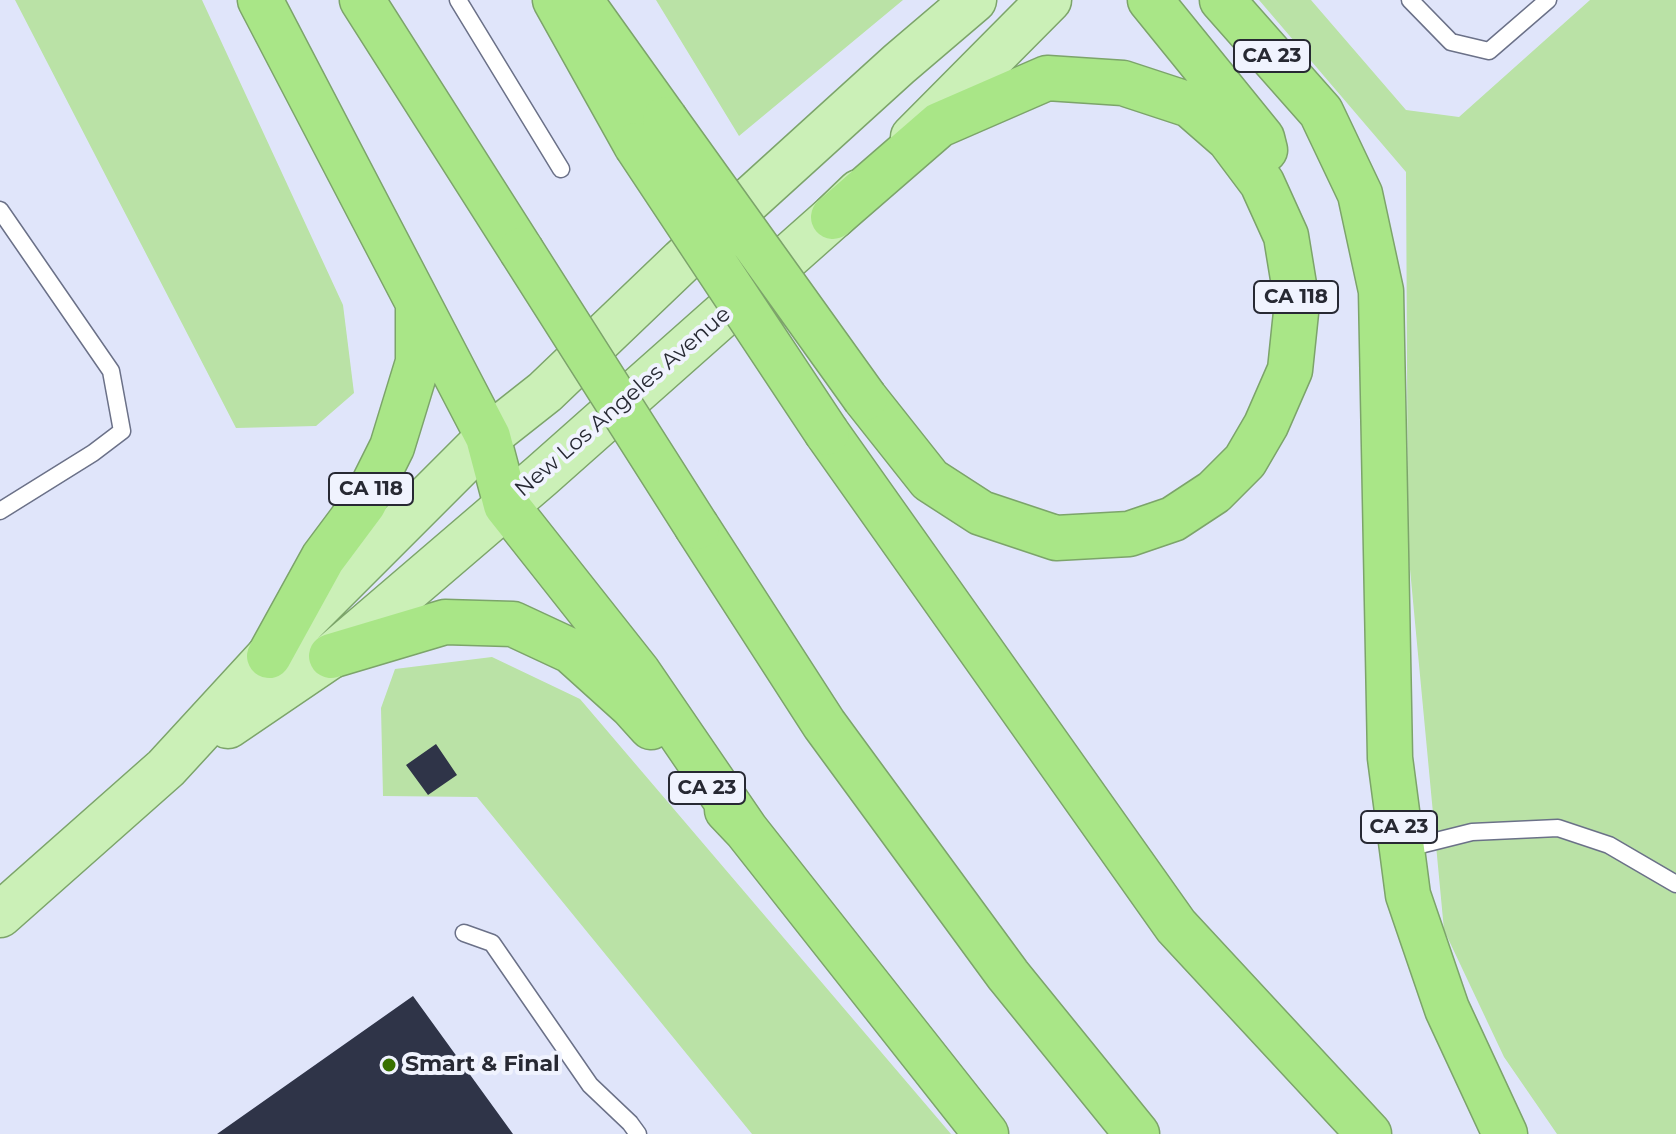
<!DOCTYPE html>
<style>
body{margin:0}
canvas{display:block;background:#e0e5fa}
</style>
<canvas width="1676" height="1134"></canvas>
<script>
const ctx = document.querySelector('canvas').getContext('2d');
ctx.lineJoin = 'round';
function fill(path, color) { ctx.fillStyle = color; ctx.fill(path, 'evenodd'); }
const shape = rows => new Path2D(rows.map(r => 'M' + r).join(''));
function stroke(path, color, width, dash) { ctx.strokeStyle = color; ctx.lineWidth = width; ctx.lineCap = dash ? 'butt' : 'round'; ctx.setLineDash(dash || []); ctx.stroke(path); }
function drawText(font, color, halo, rows, align = 'center') {
  ctx.font = font + ' Montserrat,sans-serif'; ctx.lineWidth = 8; ctx.setLineDash([]); ctx.textBaseline = 'middle'; ctx.strokeStyle = halo; ctx.fillStyle = color; for (const [text, x, y, turn = 0] of rows) {
    ctx.save(); ctx.translate(x, y); ctx.rotate((+turn || 0) * Math.PI / 180); ctx.textAlign = isNaN(turn) ? turn : align; if (halo) ctx.strokeText(text, 0, 0); ctx.fillText(text, 0, 0); ctx.restore();
  }
}
const green = shape([
 [15,0,202,0,343,305,354,393,316,426,236,428],
 [656,0,903,0,739,136],
 [1259,0,1311,0,1406,110,1459,117,1590,0,1676,0,1676,1134,1557,1134,1504,1057,1444,930,1408,548,1406,172],
 [492,657,580,699,951,1134,752,1134,477,797,383,796,381,708,395,669]
]);
const building = shape([
 [436,744,457,775,428,795,406,765],
 [413,996,513,1134,217,1134]
]);
const lane = shape([
 [458,0,561,169],
 [1410,0,1451,42,1489,51,1548,0],
 [0,210,111,371,122,431,93,453,0,511],
 [1404,849,1472,832,1558,828,1609,845,1676,884],
 [464,933,492,943,590,1085,630,1123,638,1134]
]);
const primary = shape([
 [913,137,1049,0],
 [228,726,331,656,541,476,833,217,859,192],
 [0,915,166,768,269,656,488,437,545,392,682,261,899,64,974,0]
]);
const highway = shape([
 [260,0,488,437,506,505,638,672,746,830],
 [362,0,521,250],
 [555,0,636,145],
 [1150,0,1262,138,1265,150],
 [1222,0,1321,112,1360,194,1381,291,1390,758,1408,895,1447,1009,1505,1134],
 [590,14,665,119],
 [833,217,939,125,1047,78,1123,83,1190,105,1229,139,1262,183,1286,236,1297,303,1290,370,1266,425,1245,461,1214,492,1173,519,1129,534,1056,538,981,513,930,480,865,398],
 [827,433,1176,926,1369,1134],
 [697,527,824,724,1008,975,1137,1134],
 [269,656,323,558,364,503,392,447,418,362,418,307],
 [331,656,445,622,513,624,571,651,632,706,651,727],
 [727,810,746,830,986,1134]
]);
const highwayBridge = shape([
 [665,119,865,398],
 [636,145,827,433],
 [521,250,697,527]
]);
const markers = [
 [389,1065,8,"#387100"]
];
const shields = [
 [1272,56,76],
 [1296,297,84],
 [371,489,84],
 [707,788,76],
 [1399,827,76]
];
const shieldNames = [
 ["CA 23",1272,56],
 ["CA 118",1296,297],
 ["CA 118",371,489],
 ["CA 23",707,788],
 ["CA 23",1399,827]
];
const streetNames = [
 ["New Los Angeles Avenue",623,402,-41]
];
const poiNames = [
 ["Smart & Final",405,1065]
];
fill(green, '#bae2a6');
fill(building, '#2f3448');
stroke(lane, '#6b7188', 19);
stroke(primary, '#7ca46a', 47);
stroke(highway, '#7ca46a', 47);
stroke(lane, '#fff', 16);
stroke(primary, '#cbf0b7', 44);
stroke(highway, '#a9e687', 44);
stroke(highwayBridge, '#7ca46a', 47, []);
stroke(highwayBridge, '#a9e687', 44);
for (const [x, y, r, color] of markers) { const dot = new Path2D(); dot.arc(x, y, r, 0, 2 * Math.PI); ctx.fillStyle = color; ctx.fill(dot); stroke(dot, '#f0f3fe', 3); }
for (const [x, y, w] of shields) { const box = new Path2D(); box.roundRect(x - w / 2, y - 16, w, 32, 6); ctx.fillStyle = '#f0f3fe'; ctx.fill(box); stroke(box, '#272933', 2); }
drawText('bold 20px', '#272933', null, shieldNames);
drawText('22px', '#272933', '#f0f3fe', streetNames);
drawText('bold 22px', '#272933', '#f0f3fe', poiNames, 'left');
</script>
